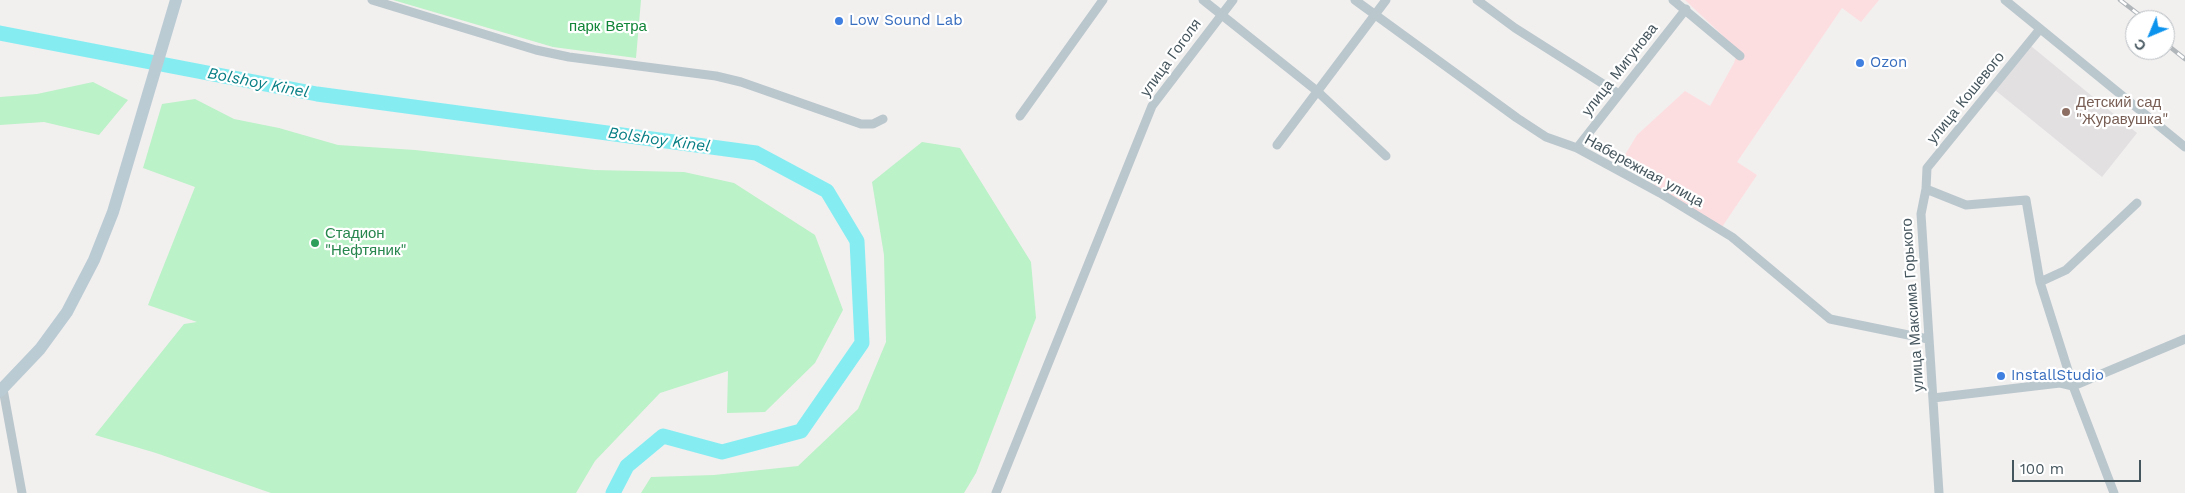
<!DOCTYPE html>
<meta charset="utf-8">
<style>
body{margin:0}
#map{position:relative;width:2185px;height:493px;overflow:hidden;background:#f2efef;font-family:"Work Sans",sans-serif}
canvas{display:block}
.north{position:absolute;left:2125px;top:10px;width:50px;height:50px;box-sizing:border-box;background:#fff;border:1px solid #b5bbbf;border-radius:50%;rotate:225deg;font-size:14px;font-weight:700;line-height:20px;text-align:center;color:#46565e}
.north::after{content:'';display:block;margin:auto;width:18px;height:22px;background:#0c93ee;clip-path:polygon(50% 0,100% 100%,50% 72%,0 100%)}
.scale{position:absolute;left:2012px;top:460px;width:129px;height:22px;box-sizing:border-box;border:2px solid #46565e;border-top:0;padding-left:6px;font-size:15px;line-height:18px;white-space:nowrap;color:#46565e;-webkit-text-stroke:4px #fff;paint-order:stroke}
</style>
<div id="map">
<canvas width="2185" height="493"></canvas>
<div class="north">С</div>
<div class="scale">100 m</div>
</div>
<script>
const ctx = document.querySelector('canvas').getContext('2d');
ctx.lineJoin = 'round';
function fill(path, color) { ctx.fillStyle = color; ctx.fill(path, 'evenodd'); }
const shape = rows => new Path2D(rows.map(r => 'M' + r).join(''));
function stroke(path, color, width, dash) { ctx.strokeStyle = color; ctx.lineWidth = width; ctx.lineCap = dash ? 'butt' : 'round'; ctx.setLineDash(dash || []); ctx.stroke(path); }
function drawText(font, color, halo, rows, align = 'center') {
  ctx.font = font + ' "Work Sans",sans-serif'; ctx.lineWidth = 4.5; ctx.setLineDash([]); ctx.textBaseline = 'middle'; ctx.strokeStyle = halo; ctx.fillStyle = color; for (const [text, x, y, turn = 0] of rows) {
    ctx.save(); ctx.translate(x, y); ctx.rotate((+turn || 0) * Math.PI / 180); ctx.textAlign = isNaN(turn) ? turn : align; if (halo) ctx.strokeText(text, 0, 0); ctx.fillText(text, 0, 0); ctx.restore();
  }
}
const education = shape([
 [2031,46,2137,133,2102,177,1995,90]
]);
const medical = shape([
 [1685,0,1879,0,1861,22,1842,8,1737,162,1757,175,1722,227,1620,163,1637,135,1685,91,1710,106,1734,63,1738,50]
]);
const green = shape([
 [393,0,641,0,636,58,553,47],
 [93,82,128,100,99,135,44,122,0,125,0,97,37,94],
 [195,99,234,119,279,128,338,145,415,150,594,170,684,172,734,183,815,235,843,310,815,363,765,412,727,413,728,371,660,393,595,461,576,493,271,493,156,453,95,435,184,324,197,322,148,305,195,187,143,168,162,104],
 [922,142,960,148,1031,262,1036,318,976,473,964,493,641,493,651,477,714,475,798,466,858,409,886,342,884,255,872,182]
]);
const river = shape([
 [0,33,317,94,756,153,827,191,857,241,862,343,801,431,722,452,663,436,627,466,613,493]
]);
const minor = shape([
 [372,0,536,50,569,57,716,76,741,82,861,124,873,124,883,119],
 [1203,0,1317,91,1386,156],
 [1355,0,1517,118,1546,137,1577,148,1660,193,1732,237,1830,319,1928,339],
 [1477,0,1515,28,1619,94],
 [1673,0,1740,56],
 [2005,0,2185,147],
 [1020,116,1103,0],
 [1277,145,1386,0],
 [1577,148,1686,9],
 [1926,189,1966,205,2026,200,2040,282,2073,386,2114,493],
 [2040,282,2066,270,2137,203],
 [3,389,22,493],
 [1933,398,2060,383,2073,386,2185,339],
 [996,493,1152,106,1233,0],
 [1939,493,1921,214,1926,189,1927,168,2040,29]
]);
const secondary = shape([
 [0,391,40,349,67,312,94,260,113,212,176,0]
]);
const rail = shape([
 [2120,0,2146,20],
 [2165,43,2185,59]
]);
const markers = [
 [839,21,5,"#3f7fe0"],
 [1860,63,5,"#3f7fe0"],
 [2066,112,5,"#8d6e63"],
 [315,243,5,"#2e9e5b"],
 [2001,376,5,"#3f7fe0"]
];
const shopNames = [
 ["Low Sound Lab",849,21],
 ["Ozon",1870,63],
 ["InstallStudio",2011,376]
];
const parkNames = [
 ["парк Ветра",608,27]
];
const streetNames = [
 ["улица Гоголя",1171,58,-54],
 ["улица Мигунова",1620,70,-52],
 ["улица Кошевого",1966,98,-51],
 ["Набережная улица",1644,171,29],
 ["улица Максима Горького",1913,305,-94]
];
const educationNames = [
 ["Детский сад",2076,103],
 ["\"Журавушка\"",2076,120]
];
const leisureNames = [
 ["Стадион",325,234],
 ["\"Нефтяник\"",325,251]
];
const waterNames = [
 ["Bolshoy Kinel",258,83,11],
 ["Bolshoy Kinel",659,140,8]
];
fill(education, '#e3e0e2');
fill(medical, '#fddee0');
fill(green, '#bbf2c7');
stroke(river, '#85edf2', 15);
stroke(minor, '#bac7cd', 9);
stroke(secondary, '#bbcbd4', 12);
stroke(rail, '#b1b6ba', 4.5);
stroke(rail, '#fff', 2.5, [8]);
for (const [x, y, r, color] of markers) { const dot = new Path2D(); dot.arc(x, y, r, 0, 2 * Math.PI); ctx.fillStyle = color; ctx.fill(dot); stroke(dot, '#fff', 2); }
drawText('15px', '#366cbe', '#fff', shopNames, 'left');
drawText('15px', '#118538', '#fff', parkNames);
drawText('15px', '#46565e', '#fff', streetNames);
drawText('15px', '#785e54', '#fff', educationNames, 'left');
drawText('15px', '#27864d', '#fff', leisureNames, 'left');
drawText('italic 16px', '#067e84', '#fff', waterNames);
</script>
